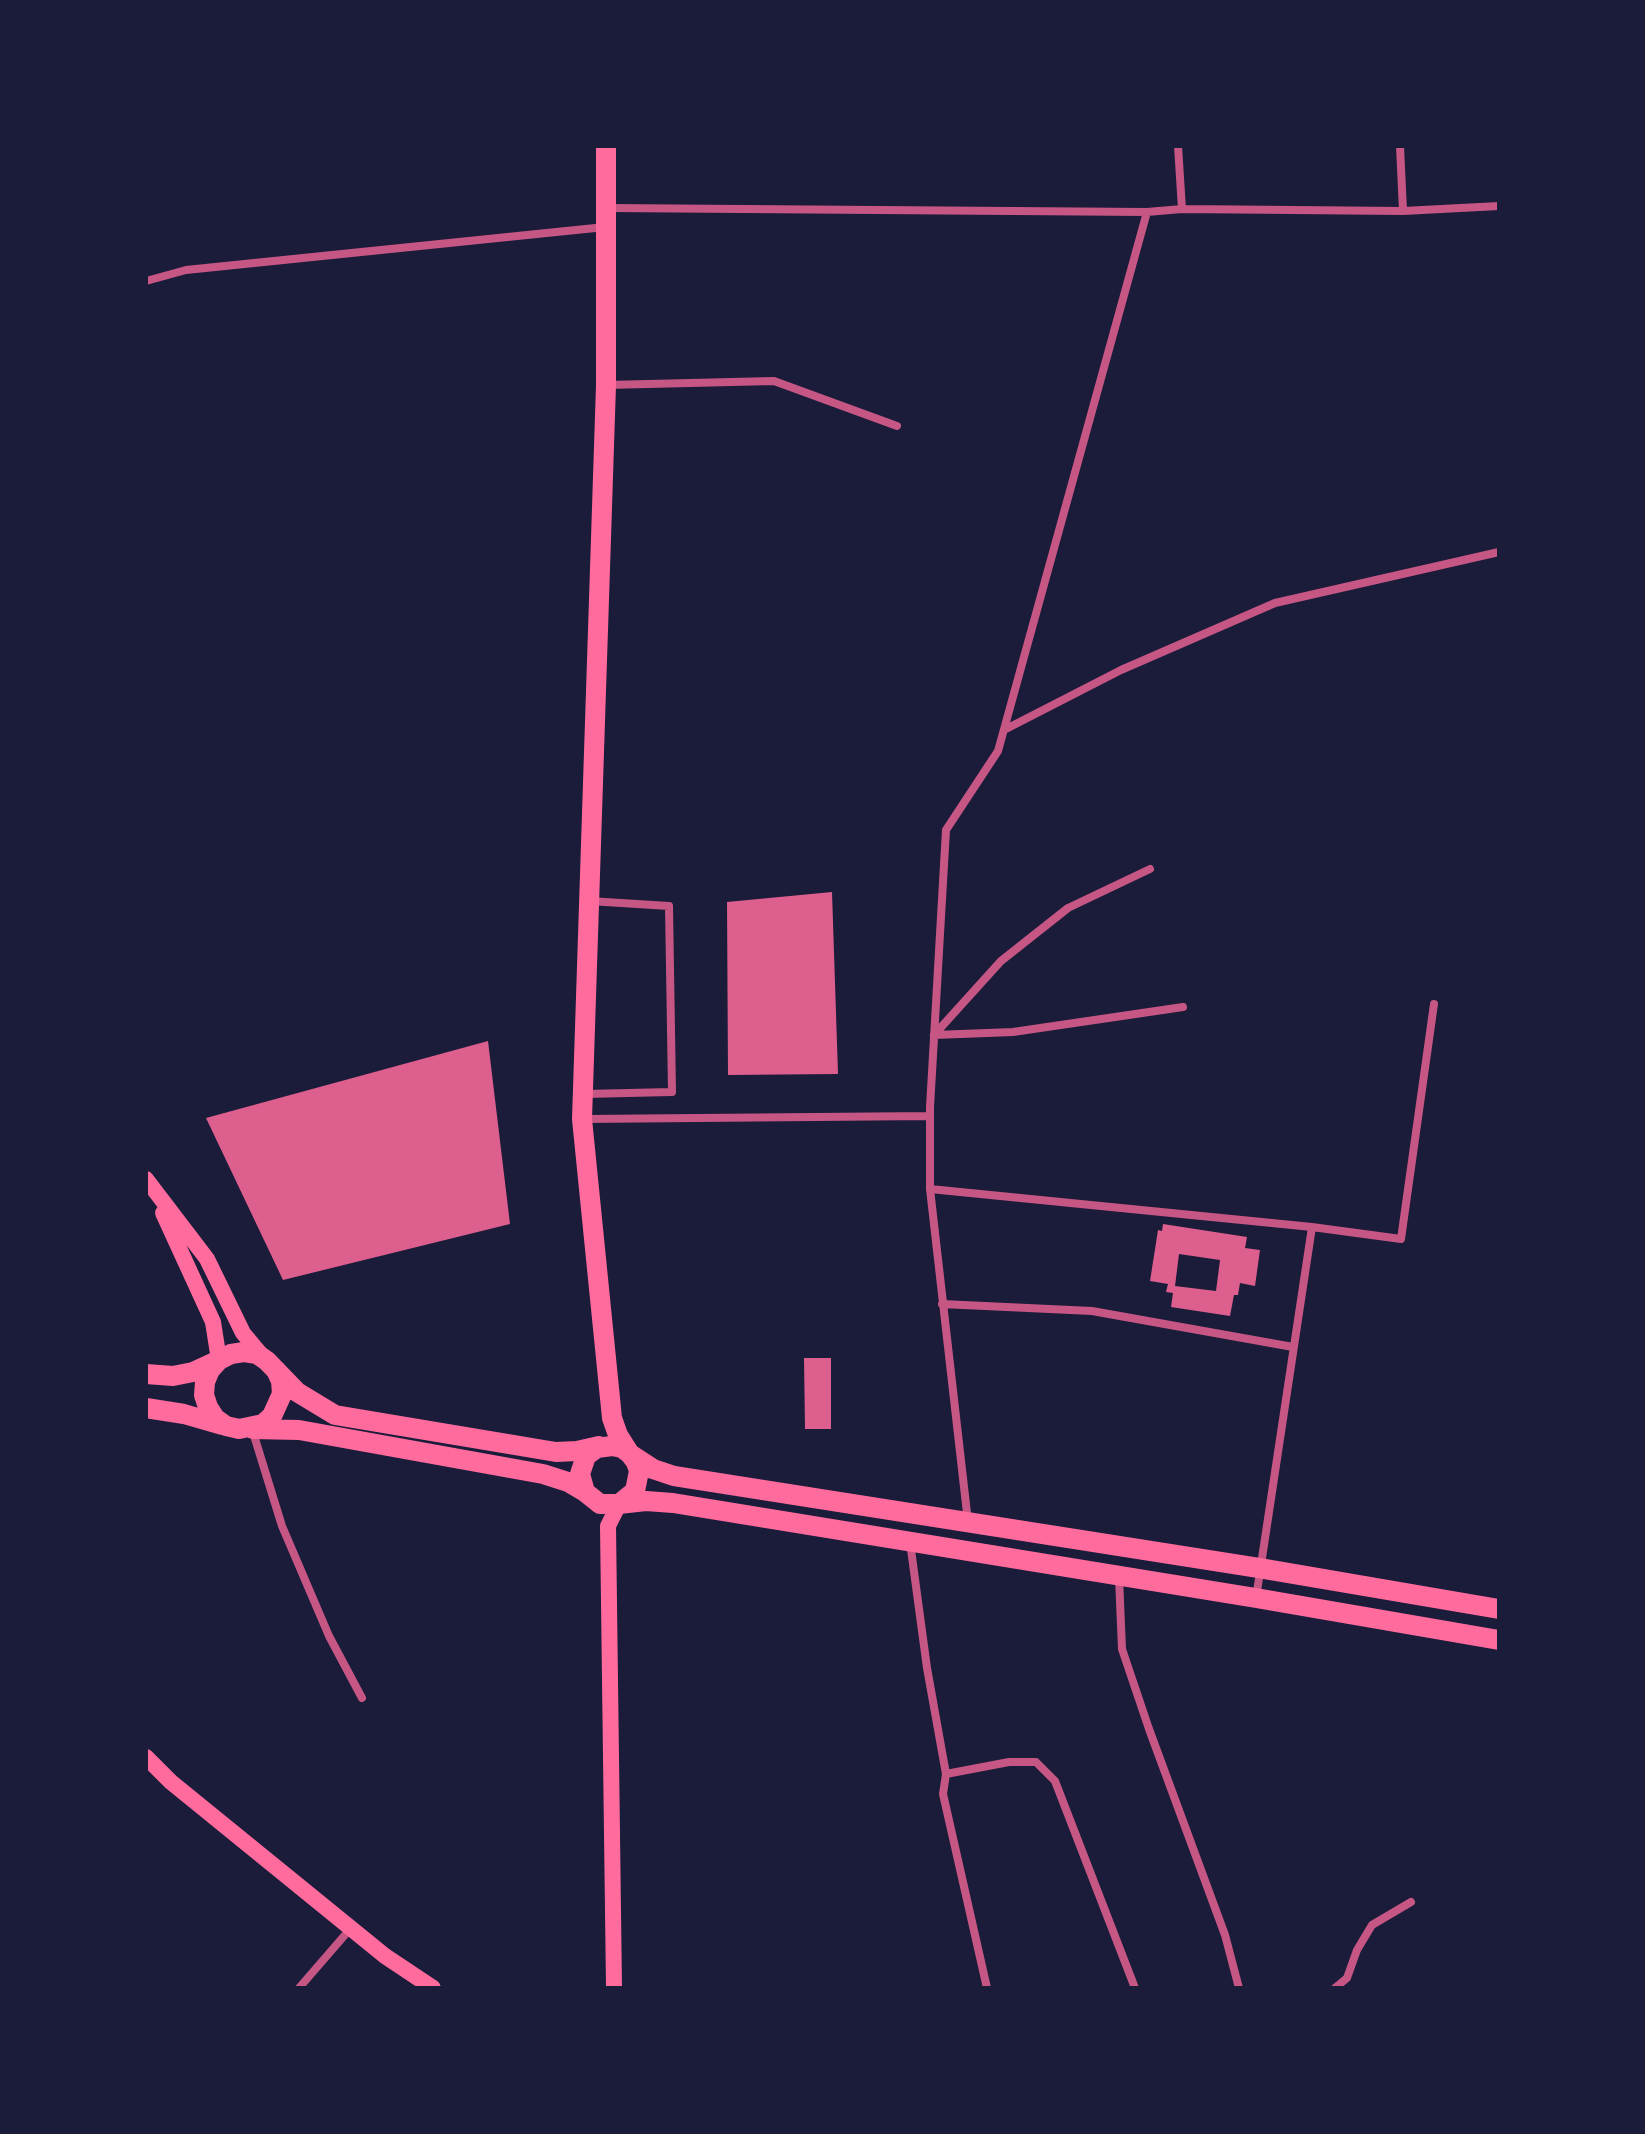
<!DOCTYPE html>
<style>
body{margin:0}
#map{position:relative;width:1645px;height:2134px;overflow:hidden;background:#1b1b3a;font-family:Spectral,serif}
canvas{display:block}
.frame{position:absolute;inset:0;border:148px solid #1b1b3a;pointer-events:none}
</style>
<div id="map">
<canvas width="1645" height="2134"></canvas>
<div class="frame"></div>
</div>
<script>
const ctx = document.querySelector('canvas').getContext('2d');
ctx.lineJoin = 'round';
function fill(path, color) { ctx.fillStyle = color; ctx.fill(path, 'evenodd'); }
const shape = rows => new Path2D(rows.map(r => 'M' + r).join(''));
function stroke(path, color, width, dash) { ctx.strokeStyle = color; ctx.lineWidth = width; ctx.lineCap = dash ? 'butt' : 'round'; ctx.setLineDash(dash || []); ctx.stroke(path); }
const building = shape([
 [832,892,838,1074,728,1075,727,902],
 [488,1041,510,1224,283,1280,206,1118],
 [1163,1224,1247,1237,1245,1248,1260,1250,1255,1286,1240,1283,1238,1295,1234,1295,1230,1316,1171,1307,1173,1293,1166,1292,1168,1284,1150,1281,1158,1230,1162,1231],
 [1179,1254,1220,1260,1216,1291,1175,1286],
 [804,1358,831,1358,831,1429,805,1429]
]);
const minor = shape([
 [1178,146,1182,209],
 [1400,146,1403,211],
 [608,208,1147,212,1182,209,1403,211,1499,206],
 [1147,212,998,751,946,830,930,1107,930,1189,1312,1227,1401,1239,1434,1004],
 [146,281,186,270,605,227],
 [606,385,774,381,897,426],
 [1004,730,1121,670,1275,603,1499,552],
 [1150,869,1068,908,1001,961,934,1035,1013,1032,1183,1007],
 [584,1094,672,1092,669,906,589,901],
 [583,1119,930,1116],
 [930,1189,968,1522],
 [942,1304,1092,1311,1293,1347],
 [252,1429,282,1526,329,1636,362,1698],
 [910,1542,927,1668,946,1774,943,1794,987,1988],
 [1119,1577,1122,1649,1149,1729,1225,1935,1239,1988],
 [1256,1598,1312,1227],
 [946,1774,1009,1762,1036,1762,1055,1781,1135,1988],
 [299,1988,351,1928],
 [1335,1988,1347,1978,1357,1950,1372,1925,1411,1902]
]);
const secondary = shape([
 [146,1179,207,1259,243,1333,263,1357],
 [163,1213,213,1322,219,1360],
 [146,1757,171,1782,385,1956,433,1988],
 [614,1988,608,1526,619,1504]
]);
const primary = shape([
 [606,146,606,385,582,1119,612,1418,618,1435,630,1454,636,1462,639,1471,635,1491,619,1504,600,1504,585,1492,580,1474,586,1456,597,1448,612,1446,622,1448,630,1454,653,1469,674,1476,1259,1568,1499,1609],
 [276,1370,281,1381,282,1394,272,1416,263,1424,239,1429,226,1426,215,1418,208,1407,204,1395,205,1382,210,1370,219,1360,231,1354,244,1352,257,1354,267,1361,297,1392,335,1415,556,1452,577,1451,599,1446],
 [146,1374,173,1376,193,1372,219,1360],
 [146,1408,184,1414,222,1425],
 [253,1429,299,1430,543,1474,568,1482,585,1492],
 [619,1504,646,1501,673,1503,1256,1598,1499,1640]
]);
fill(building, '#dd5f8e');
stroke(minor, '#c65784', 8);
stroke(secondary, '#ff6b9d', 16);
stroke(primary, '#ff6b9d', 20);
</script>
